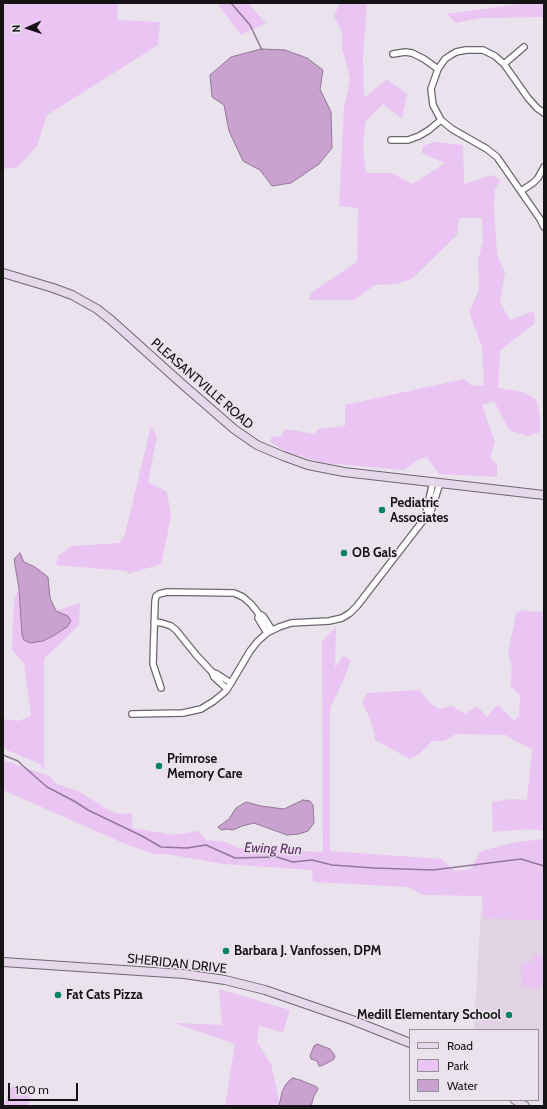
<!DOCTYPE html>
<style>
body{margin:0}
#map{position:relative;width:547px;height:1109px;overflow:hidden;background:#eae2ec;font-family:Cabin,sans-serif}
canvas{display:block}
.frame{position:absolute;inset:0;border:4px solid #161316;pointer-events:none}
.legend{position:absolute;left:409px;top:1029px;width:130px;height:72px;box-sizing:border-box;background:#eae2ec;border:1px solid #958f96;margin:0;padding:5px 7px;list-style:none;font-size:12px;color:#161316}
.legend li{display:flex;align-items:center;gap:8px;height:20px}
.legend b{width:20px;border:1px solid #958f96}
.north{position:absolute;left:8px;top:8px;width:40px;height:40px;-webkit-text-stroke:3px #eae2ec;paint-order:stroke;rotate:267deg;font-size:11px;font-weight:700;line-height:16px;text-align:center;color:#161316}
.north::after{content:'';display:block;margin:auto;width:14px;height:18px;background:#161316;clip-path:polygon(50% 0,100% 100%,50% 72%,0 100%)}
.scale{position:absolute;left:8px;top:1083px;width:70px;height:18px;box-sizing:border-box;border:2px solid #161316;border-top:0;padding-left:5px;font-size:12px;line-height:14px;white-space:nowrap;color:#161316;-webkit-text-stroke:3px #eae2ec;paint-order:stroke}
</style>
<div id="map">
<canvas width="547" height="1109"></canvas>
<div class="frame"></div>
<ul class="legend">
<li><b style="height:5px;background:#e7d7ea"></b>Road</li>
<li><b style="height:11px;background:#eac4f2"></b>Park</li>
<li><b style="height:11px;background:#c9a2d0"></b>Water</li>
</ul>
<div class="north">N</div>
<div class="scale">100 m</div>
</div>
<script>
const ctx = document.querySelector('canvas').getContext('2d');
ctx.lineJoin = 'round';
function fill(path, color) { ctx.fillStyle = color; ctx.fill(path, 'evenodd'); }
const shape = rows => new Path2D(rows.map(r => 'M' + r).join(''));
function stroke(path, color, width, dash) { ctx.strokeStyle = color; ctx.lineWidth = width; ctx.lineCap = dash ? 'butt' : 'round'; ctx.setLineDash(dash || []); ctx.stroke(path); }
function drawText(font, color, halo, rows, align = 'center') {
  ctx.font = font + ' Cabin,sans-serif'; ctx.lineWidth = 3; ctx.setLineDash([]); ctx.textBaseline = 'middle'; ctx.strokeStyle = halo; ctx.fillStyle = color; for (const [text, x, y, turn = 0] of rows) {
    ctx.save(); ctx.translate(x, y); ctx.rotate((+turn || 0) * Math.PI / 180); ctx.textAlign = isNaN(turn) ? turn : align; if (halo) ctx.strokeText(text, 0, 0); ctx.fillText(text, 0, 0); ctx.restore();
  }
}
const built = shape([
 [481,910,539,910,544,911,544,1103,538,1100,538,1030,474,1030]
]);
const green = shape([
 [3,3,118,3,117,20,160,22,158,45,47,115,37,146,18,167,3,169],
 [217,3,248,3,266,23,241,35],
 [340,3,367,3,363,56,364,98,387,79,407,94,402,119,383,104,365,122,363,149,366,173,391,173,413,184,445,163,422,153,423,146,434,142,463,145,464,184,492,175,501,180,495,189,494,208,497,254,505,273,500,302,510,320,534,311,535,323,516,338,500,351,498,388,523,392,536,399,540,416,540,432,528,436,509,430,494,401,482,405,495,442,490,458,497,465,497,477,439,474,427,457,419,459,404,470,323,463,287,452,270,442,272,436,280,437,286,429,315,434,318,429,345,426,345,405,464,379,472,386,484,385,482,347,469,312,479,290,478,260,483,241,482,218,459,218,457,235,413,278,397,284,375,285,354,300,308,300,312,292,357,262,358,208,339,206,344,108,350,79,342,48,342,32,334,16],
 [526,3,544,3,544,17,481,18,456,23,447,14],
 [151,426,157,436,148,482,167,492,171,517,161,564,128,574,127,571,56,565,58,556,72,546,120,543,125,534],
 [19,589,22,635,67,616,56,611,80,603,79,625,44,659,44,770,40,764,7,750,3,746,3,719,18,721,31,716,24,663,12,650,14,600],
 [523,610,534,612,544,611,544,831,528,829,493,832,492,802,510,799,527,800,532,749,515,741,506,735,456,734,444,741,432,741,419,754,410,759,375,740,374,732,369,717,362,702,367,693,419,690,431,704,439,709,452,706,465,714,477,706,487,717,495,707,499,705,514,721,519,716,520,695,510,686,512,669,508,653,516,614],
 [336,627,335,668,343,656,351,660,344,679,330,708,330,851,441,859,455,871,471,869,480,852,499,846,517,842,544,839,544,921,483,918,482,896,423,895,408,887,313,882,312,870,223,864,167,854,154,854,123,843,3,790,3,760,49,776,57,784,78,791,110,811,120,814,132,813,132,828,173,835,198,831,206,840,225,842,239,848,323,852,322,641],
 [532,955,544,955,544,987,522,987,521,963,533,962],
 [219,989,290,1010,283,1032,259,1026,257,1042,271,1064,280,1106,225,1106,235,1044,175,1023,222,1025],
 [12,1086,32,1089,28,1106,3,1106]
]);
const water = shape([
 [261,49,285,50,307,58,323,70,320,89,331,112,332,148,319,164,291,183,272,186,260,170,243,161,229,131,224,105,212,97,210,75,231,57,261,49],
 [20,553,24,562,35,567,48,577,50,598,56,611,68,616,71,621,67,627,53,636,43,641,30,643,24,640,22,635,19,589,14,559,20,553],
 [303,800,310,801,313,805,314,823,308,831,299,834,287,835,254,823,242,826,233,830,227,829,221,830,218,827,229,819,236,808,246,802,261,806,284,809,303,800],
 [317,1044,330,1049,335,1056,334,1059,331,1061,321,1066,319,1066,317,1061,311,1059,310,1056,314,1046,317,1044],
 [293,1078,300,1080,317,1087,318,1089,314,1096,311,1106,279,1106,282,1092,286,1084,290,1080,293,1078]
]);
const stream = shape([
 [231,3,250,25,262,50],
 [3,755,18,761,22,765,47,787,74,801,88,810,142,836,161,847,187,848,206,845,235,858,277,857,293,862,312,860,332,865,374,868,433,870,521,859,544,866]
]);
const street = shape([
 [393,54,405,52,412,53,424,59,438,69],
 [504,64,524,47],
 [544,113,537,108,528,98,504,64,495,56,483,50,466,50,456,52,451,55,445,59,438,69,431,89,433,105,441,120,452,129,487,149,497,157,540,219,544,227],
 [391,140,408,140,419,136,429,130,441,120],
 [521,191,533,183,538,178,544,167],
 [425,517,433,482],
 [259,614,258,618,267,633],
 [154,622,162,623,171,626,176,630,197,656,212,672,214,677,227,689],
 [212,672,217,674,231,683],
 [161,688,153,664,155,601,156,596,159,594,167,592,234,593,243,597,251,604,259,614,263,616,272,630],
 [132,714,183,713,201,709,214,701,226,691,231,683,250,651,258,641,267,633,279,627,291,623,329,621,342,618,350,613,357,606,425,518,431,511,440,483]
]);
const secondary = shape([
 [3,273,53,288,72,295,97,309,111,320,181,383,234,429,257,445,283,456,308,465,344,472,544,495],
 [3,962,184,974,225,980,265,990,352,1020,410,1043],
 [515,1100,525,1106]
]);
const markers = [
 [382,510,4,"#058364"],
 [344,553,4,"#058364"],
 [159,766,4,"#058364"],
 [226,951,4,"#058364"],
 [58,995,4,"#058364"],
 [509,1015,4,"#058364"]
];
const streetNames = [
 ["PLEASANTVILLE ROAD",202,384,41],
 ["SHERIDAN DRIVE",177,964,6]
];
const poiNames = [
 ["Pediatric",390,503],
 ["Associates",390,518],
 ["OB Gals",352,553],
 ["Primrose",167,759],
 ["Memory Care",167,774],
 ["Barbara J. Vanfossen, DPM",234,951],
 ["Fat Cats Pizza",66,995],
 ["Medill Elementary School",501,1015,"right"]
];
const waterNames = [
 ["Ewing Run",273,849,2]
];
fill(built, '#e1d3e3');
fill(green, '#eac4f2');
fill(water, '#c9a2d0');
stroke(water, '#937798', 1);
stroke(stream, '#937798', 1.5);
stroke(street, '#6e666f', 8);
stroke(secondary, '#6e666f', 10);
stroke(street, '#fff', 5.5);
stroke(secondary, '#e7d7ea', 8);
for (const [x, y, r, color] of markers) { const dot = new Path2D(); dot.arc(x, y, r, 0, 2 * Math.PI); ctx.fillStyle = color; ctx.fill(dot); stroke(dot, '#eae2ec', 1.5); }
drawText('13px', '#161316', '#eae2ec', streetNames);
drawText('bold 13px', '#161316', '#eae2ec', poiNames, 'left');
drawText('italic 14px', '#5c2d65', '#eae2ec', waterNames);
</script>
